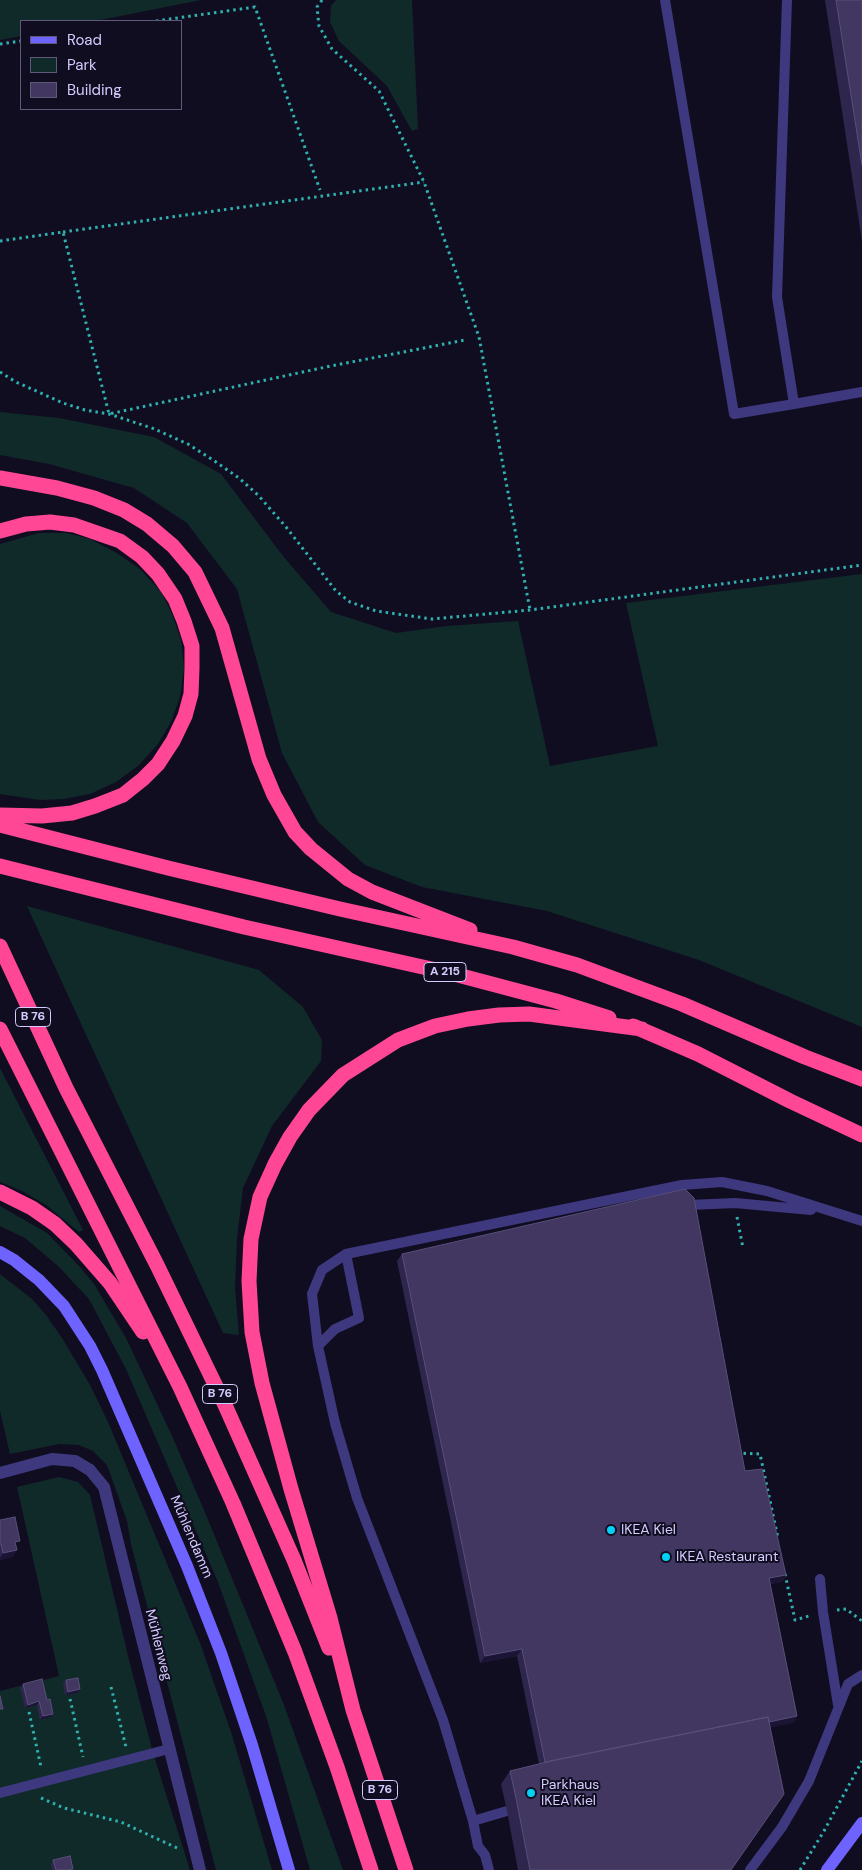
<!DOCTYPE html>
<meta charset="utf-8">
<style>
body{margin:0}
#map{position:relative;width:862px;height:1870px;overflow:hidden;background:#110d20;font-family:"DM Sans",sans-serif}
canvas{display:block}
.legend{position:absolute;left:20px;top:20px;width:162px;height:90px;box-sizing:border-box;background:#110d20;border:1px solid #5f5979;margin:0;padding:6px 9px;list-style:none;font-size:15px;color:#d4ccff}
.legend li{display:flex;align-items:center;gap:10px;height:25px}
.legend b{width:25px;border:1px solid #5f5979}
</style>
<div id="map">
<canvas width="862" height="1870"></canvas>
<ul class="legend">
<li><b style="height:6px;background:#6e63ff"></b>Road</li>
<li><b style="height:14px;background:#102a2a"></b>Park</li>
<li><b style="height:14px;background:#413761"></b>Building</li>
</ul>
</div>
<script>
const ctx = document.querySelector('canvas').getContext('2d');
ctx.lineJoin = 'round';
function fill(path, color) { ctx.fillStyle = color; ctx.fill(path, 'evenodd'); }
const shape = rows => new Path2D(rows.map(r => 'M' + r).join(''));
function stroke(path, color, width, dash) { ctx.strokeStyle = color; ctx.lineWidth = width; ctx.lineCap = dash ? 'butt' : 'round'; ctx.setLineDash(dash || []); ctx.stroke(path); }
function drawText(font, color, halo, rows, align = 'center') {
  ctx.font = font + ' "DM Sans",sans-serif'; ctx.lineWidth = 4; ctx.setLineDash([]); ctx.textBaseline = 'middle'; ctx.strokeStyle = halo; ctx.fillStyle = color; for (const [text, x, y, turn = 0] of rows) {
    ctx.save(); ctx.translate(x, y); ctx.rotate((+turn || 0) * Math.PI / 180); ctx.textAlign = isNaN(turn) ? turn : align; if (halo) ctx.strokeText(text, 0, 0); ctx.fillText(text, 0, 0); ctx.restore();
  }
}
const green = shape([
 [0,0,201,0,95,21,21,21,21,36,0,40],
 [336,0,412,0,418,129,412,131,387,86,339,41,330,22,331,6],
 [0,412,59,418,154,437,221,474,283,556,331,612,396,633,447,626,518,621,550,766,658,746,626,603,862,574,862,1027,699,960,547,911,422,887,365,865,318,822,282,753,237,589,187,523,134,488,49,464,0,455],
 [39,533,66,533,90,539,115,552,140,569,161,592,172,614,181,640,184,668,180,697,171,722,158,744,138,766,116,782,90,794,64,799,40,800,0,794,0,544],
 [27,906,259,970,303,1007,322,1040,321,1061,272,1126,243,1188,237,1238,235,1288,239,1335,223,1333],
 [0,1068,83,1230,79,1232,46,1205,22,1191,0,1182],
 [0,1206,47,1233,80,1267,94,1284,126,1338,173,1438,204,1510,284,1705,343,1870,310,1870,267,1719,218,1582,126,1369,89,1299,58,1266,25,1238,0,1226],
 [0,1274,32,1299,46,1315,62,1338,90,1385,108,1422,200,1643,231,1732,272,1870,216,1870,131,1544,127,1521,107,1465,93,1451,79,1445,59,1444,10,1454,0,1411],
 [59,1477,78,1482,90,1495,129,1660,153,1753,190,1870,0,1870,0,1691,59,1676,17,1487]
]);
const path = shape([
 [322,0,317,7,319,26,332,49,379,91,424,182,479,337,530,610],
 [156,21,255,7,320,190],
 [0,44,21,41],
 [63,232,424,182],
 [0,241,63,232,109,414,326,367,465,340],
 [0,372,16,382,63,403,85,410,109,414,152,428,188,444,216,462,239,478,258,495,286,527,336,591,350,602,376,611,432,619,530,610,862,565],
 [737,1217,743,1248],
 [737,1453,760,1454,778,1538],
 [785,1574,795,1620,809,1616],
 [837,1610,846,1609,862,1621],
 [111,1687,126,1747],
 [70,1699,83,1757],
 [29,1712,41,1767],
 [41,1798,64,1808,121,1822,177,1848],
 [800,1870,824,1831,862,1761]
]);
const lane = shape([
 [665,0,734,414,794,404],
 [787,0,777,297,794,404,862,392],
 [689,1205,735,1203,811,1210],
 [318,1346,335,1329,359,1318,346,1254],
 [820,1579,823,1612,838,1705],
 [0,1793,169,1749],
 [473,1821,507,1811],
 [489,1870,485,1855,478,1846,473,1821,443,1720,357,1498,335,1423,318,1346,312,1294,322,1270,346,1254,682,1185,722,1182,767,1191,862,1221],
 [750,1870,782,1827,809,1781,848,1684,862,1675]
]);
const street = shape([
 [0,1473,52,1459,75,1461,90,1470,104,1487,200,1870]
]);
const secondary = shape([
 [0,1252,14,1260,39,1280,64,1306,90,1346,102,1370,187,1566,221,1653,252,1745,289,1870],
 [827,1870,862,1823]
]);
const highway = shape([
 [0,478,57,488,94,498,124,510,147,524,173,546,195,572,222,628,259,759,274,795,295,832,311,849,348,879,372,892,470,930],
 [0,531,26,524,50,522,74,525,120,541,142,557,158,574,175,599,184,621,192,646,192,668,191,694,185,716,173,741,158,764,143,779,123,795,95,806,72,813,42,816,0,815],
 [0,825,168,868,340,909,513,947,577,965,682,1004,805,1057,862,1079],
 [0,866,244,927,454,974,556,1001,609,1018],
 [0,946,66,1088,157,1265,225,1405,294,1560,329,1648],
 [633,1026,698,1054,790,1101,862,1135],
 [0,1029,180,1387,233,1503,295,1652,337,1767,371,1870],
 [0,1192,32,1208,55,1224,76,1244,110,1283,143,1332],
 [406,1870,353,1710,330,1618,291,1489,262,1383,252,1332,249,1281,251,1239,260,1197,275,1164,290,1137,309,1110,343,1075,398,1040,435,1026,468,1019,499,1015,529,1014,642,1029]
]);
const wall = shape([
 [825,0,862,0,862,241,859,222],
 [402,1254,745,1471,786,1575,782,1582,770,1584,797,1716,793,1723,770,1727,731,1870,518,1870,507,1811,501,1784,510,1771,539,1764,517,1656,480,1663,397,1261],
 [0,1520,16,1546,17,1550,12,1557,0,1560],
 [66,1680,78,1693,65,1695,63,1683],
 [23,1684,47,1700,51,1717,40,1720,37,1705,25,1708,20,1688],
 [53,1860,72,1870,52,1870,51,1864]
]);
const shadedWall = shape([
 [17,1550,12,1557,0,1560,0,1558,3,1553],
 [786,1575,782,1582,764,1585,769,1578],
 [522,1649,517,1656,480,1663,485,1656],
 [80,1689,78,1693,65,1695,68,1692],
 [39,1701,37,1705,25,1708,28,1705],
 [53,1714,51,1717,40,1720,43,1716],
 [797,1716,793,1723,542,1774,546,1767]
]);
const building = shape([
 [836,0,862,0,862,165,836,0],
 [685,1189,694,1198,745,1471,762,1469,786,1575,769,1578,797,1716,769,1722,768,1717,545,1762,522,1649,485,1656,402,1254,685,1189],
 [15,1517,20,1541,15,1542,17,1550,3,1553,1,1544,0,1544,0,1520,15,1517],
 [78,1678,80,1689,68,1692,66,1680,78,1678],
 [42,1679,47,1700,50,1699,53,1714,43,1716,39,1701,28,1705,23,1684,42,1679],
 [0,1696,3,1709,0,1709,0,1696],
 [768,1717,784,1794,731,1870,530,1870,516,1798,510,1771,551,1761,768,1717],
 [70,1856,73,1869,67,1870,56,1870,53,1860,70,1856]
]);
const markers = [
 [611,1530,5,"#00d2f6"],
 [666,1557,5,"#00d2f6"],
 [531,1793,5,"#00d2f6"]
];
const shields = [
 [445,972,42],
 [33,1017,35],
 [220,1394,35],
 [380,1790,35]
];
const shieldNames = [
 ["A 215",445,972],
 ["B 76",33,1017],
 ["B 76",220,1394],
 ["B 76",380,1790]
];
const poiNames = [
 ["IKEA Kiel",621,1530],
 ["IKEA Restaurant",676,1557],
 ["Parkhaus",541,1785],
 ["IKEA Kiel",541,1801]
];
const streetNames = [
 ["Mühlendamm",191,1537,67],
 ["Mühlenweg",158,1645,76]
];
fill(green, '#102a2a');
stroke(path, '#2eb1af', 3, [2.5, 4]);
stroke(lane, '#3e387f', 10);
stroke(street, '#3e387f', 12);
stroke(secondary, '#6e63ff', 12);
stroke(highway, '#ff4796', 15);
fill(wall, '#2f264e');
fill(shadedWall, '#1c1434');
fill(building, '#413761');
stroke(building, '#584f7a', 1);
for (const [x, y, r, color] of markers) { const dot = new Path2D(); dot.arc(x, y, r, 0, 2 * Math.PI); ctx.fillStyle = color; ctx.fill(dot); stroke(dot, '#110d20', 2); }
for (const [x, y, w] of shields) { const box = new Path2D(); box.roundRect(x - w / 2, y - 9.5, w, 19, 4); ctx.fillStyle = '#110d20'; ctx.fill(box); stroke(box, '#d4ccff', 1); }
drawText('bold 12px', '#d4ccff', null, shieldNames);
drawText('14px', '#d4ccff', '#110d20', poiNames, 'left');
drawText('14px', '#d4ccff', '#110d20', streetNames);
</script>
